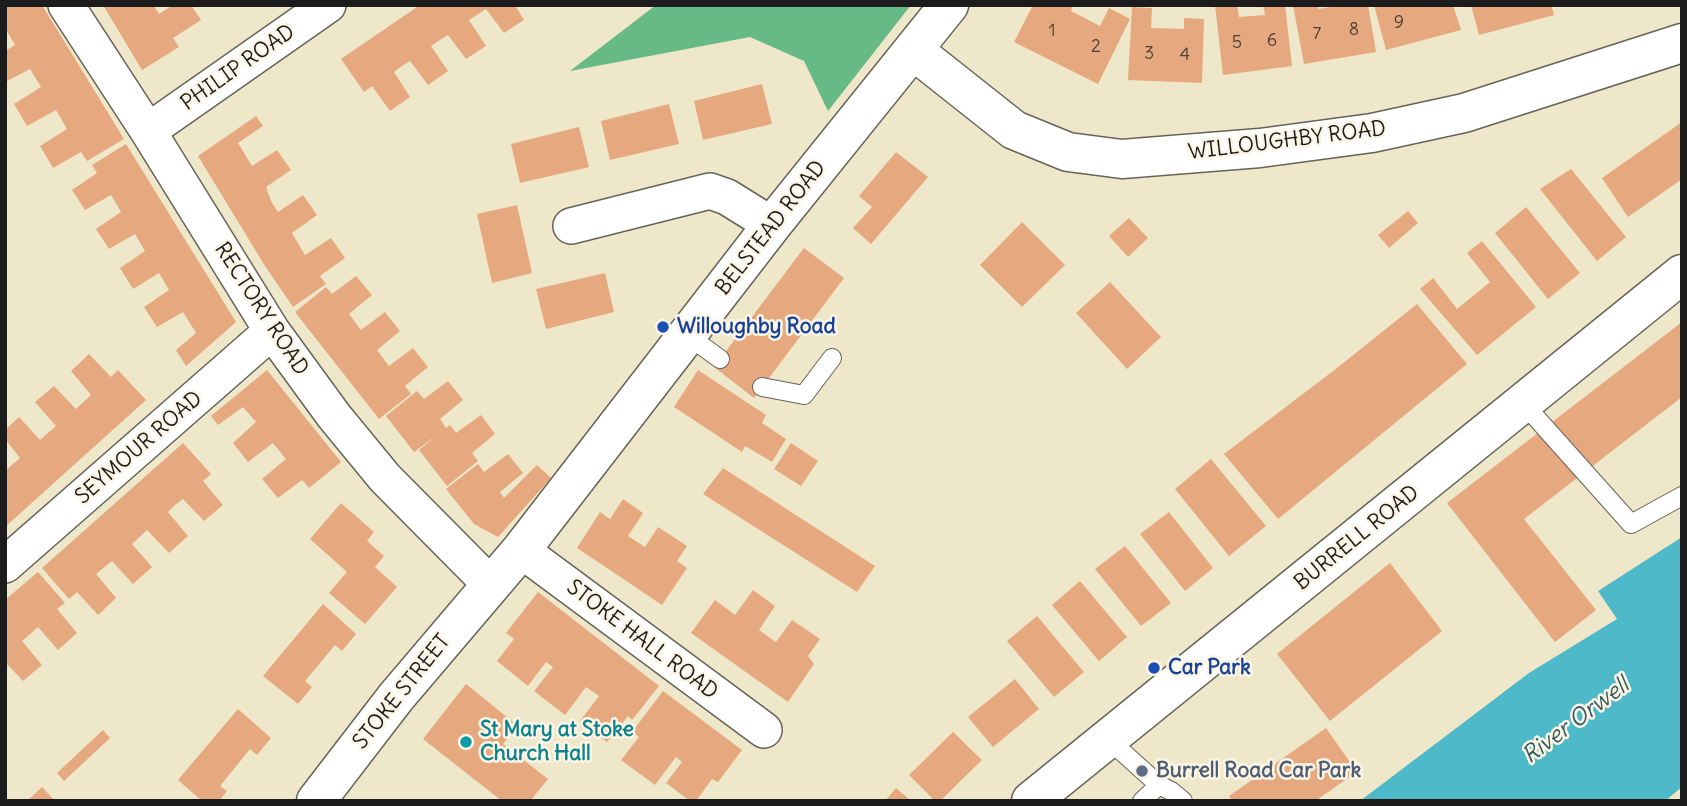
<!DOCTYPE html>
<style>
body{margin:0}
#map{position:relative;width:1687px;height:806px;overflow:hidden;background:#eee7c9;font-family:Delius,sans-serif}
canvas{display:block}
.frame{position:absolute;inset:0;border:7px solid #1c1c1c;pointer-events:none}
</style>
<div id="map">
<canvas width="1687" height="806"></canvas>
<div class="frame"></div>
</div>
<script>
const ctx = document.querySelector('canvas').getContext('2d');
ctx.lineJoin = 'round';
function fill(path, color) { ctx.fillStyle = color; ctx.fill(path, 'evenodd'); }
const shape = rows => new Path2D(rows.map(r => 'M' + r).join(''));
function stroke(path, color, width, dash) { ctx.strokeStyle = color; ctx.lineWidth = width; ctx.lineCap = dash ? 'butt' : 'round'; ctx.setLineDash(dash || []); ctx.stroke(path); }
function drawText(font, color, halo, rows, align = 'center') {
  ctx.font = font + ' Delius,sans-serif'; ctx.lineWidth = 5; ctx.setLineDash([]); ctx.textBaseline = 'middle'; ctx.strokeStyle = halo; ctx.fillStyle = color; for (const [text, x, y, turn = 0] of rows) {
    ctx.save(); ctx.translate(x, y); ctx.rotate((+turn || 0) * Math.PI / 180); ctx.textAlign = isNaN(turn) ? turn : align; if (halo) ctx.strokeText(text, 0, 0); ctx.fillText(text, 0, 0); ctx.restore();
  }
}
const forest = shape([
 [656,5,911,5,828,111,804,61,750,37,570,71]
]);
const water = shape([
 [1682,537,1682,787,1665,801,1360,801,1529,673,1617,619,1598,591]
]);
const building = shape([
 [5,5,42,5,124,139,87,161,81,152,53,168,40,146,67,129,56,110,27,126,14,104,41,87,30,69,5,82,5,51,15,45,5,28],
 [103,5,153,5,159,14,173,5,191,5,201,20,173,38,179,47,142,70],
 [420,5,515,5,524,20,504,33,486,9,469,20,486,46,466,59,448,35,440,40,431,46,448,71,428,85,410,61,402,66,394,72,410,97,390,111,372,86,364,92,341,59],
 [1033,5,1073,5,1071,11,1100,26,1109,8,1130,19,1098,84,1014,42],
 [1215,5,1237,5,1239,17,1265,15,1263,5,1285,5,1292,66,1223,75],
 [1293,5,1318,5,1318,9,1344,5,1368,5,1376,52,1304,64],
 [1374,5,1453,5,1461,30,1386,50],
 [1471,5,1551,5,1554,15,1479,35],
 [1132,7,1152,8,1151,28,1184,29,1184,18,1204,19,1202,83,1128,80],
 [762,84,772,124,703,140,694,101],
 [669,104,679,144,610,160,601,121],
 [256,116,263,126,238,143,252,166,277,150,291,170,266,187,271,201,278,212,303,195,317,215,292,233,305,255,331,238,345,258,320,276,326,284,293,307,265,266,198,156],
 [1682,122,1682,179,1628,217,1602,178],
 [579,127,589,167,520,183,511,144],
 [126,144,236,322,186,366,176,350,196,333,183,312,157,327,144,307,169,290,159,273,133,289,120,268,145,251,135,234,109,249,96,229,121,212,111,195,85,210,72,190,97,173,92,165],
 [896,152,928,177,871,244,853,228,872,207,859,196],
 [1571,169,1626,237,1597,261,1540,189],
 [517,205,532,273,492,283,477,214],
 [1526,207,1580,273,1548,299,1495,233],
 [1408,211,1418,223,1389,248,1378,235],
 [1129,218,1148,238,1128,257,1109,236],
 [1022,222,1065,265,1022,307,980,265],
 [1482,241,1536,307,1477,355,1420,289,1433,278,1457,309,1490,282,1467,253],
 [804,248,844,278,754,398,714,367],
 [605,273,614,312,546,329,536,289],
 [356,276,372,295,349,314,361,330,385,312,400,331,377,350,389,366,413,348,428,367,405,386,411,394,379,419,295,312,326,287,332,294],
 [1110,282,1161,337,1127,369,1076,313],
 [1417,304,1467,364,1278,519,1224,454,1337,368],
 [1682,322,1682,397,1524,519,1596,610,1555,642,1447,503],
 [89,354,111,377,118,370,146,400,5,527,5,471,20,458,5,439,5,430,19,417,40,440,56,426,35,402,54,386,76,409,91,395,71,371],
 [267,370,341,462,309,488,302,480,278,498,262,479,286,459,273,443,248,462,233,443,256,422,243,407,218,425,211,416],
 [698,370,766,415,762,423,786,439,772,462,745,446,742,452,674,407],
 [448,381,463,400,440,419,446,428,450,425,456,433,481,415,495,434,472,453,478,461,447,486,419,450,437,435,414,452,386,416,417,391,424,399],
 [183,443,211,474,203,481,223,505,204,521,183,499,175,505,168,512,188,536,169,553,147,530,132,544,152,567,133,584,112,561,96,574,116,598,98,615,77,592,69,599,42,568],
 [791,443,818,461,801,486,774,469],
 [508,454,523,473,500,492,504,498,537,465,551,478,498,537,474,524,446,489,478,464,484,472],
 [1211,459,1266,526,1229,556,1175,489],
 [723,468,875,566,857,592,703,494],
 [623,499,643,513,628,536,645,547,658,527,687,546,677,561,687,568,662,605,577,548,600,512,610,519],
 [341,503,374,532,367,541,384,556,375,567,397,587,365,624,329,593,347,572,310,539],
 [1169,512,1213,568,1185,591,1140,534],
 [1125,546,1171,603,1141,626,1095,569],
 [1390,563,1442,631,1330,721,1277,654],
 [38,572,65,603,57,609,77,633,58,650,38,627,22,641,42,665,23,681,5,662,5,600],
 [1080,581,1127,637,1099,661,1052,605],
 [753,590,775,606,759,630,776,642,792,620,820,639,808,656,814,664,788,702,691,633,715,600,735,615],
 [538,592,659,686,632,720,628,716,607,742,580,721,599,696,586,687,565,715,534,691,553,667,546,662,528,686,497,661,514,639,506,633],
 [323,604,356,634,342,651,335,645,305,681,312,687,298,704,263,676],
 [1037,616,1084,672,1054,697,1007,641],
 [1015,679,1039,709,993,747,968,717],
 [466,684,518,726,503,744,548,779,530,801,502,801,423,739],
 [663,691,742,750,718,782,712,779,696,801,690,801,666,783,682,762,676,757,655,785,621,760,639,737,632,732],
 [238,709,271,738,257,755,250,749,220,786,227,791,219,801,202,801,178,780],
 [1326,728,1357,772,1315,801,1232,801,1229,796],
 [103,730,110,738,64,781,57,773],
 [953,732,982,760,940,801,935,801,909,775],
 [42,787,55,801,27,801],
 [896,788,911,801,885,801]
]);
const lane = shape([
 [687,335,720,359],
 [762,387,804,395,832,358],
 [1523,403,1631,524,1682,496],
 [1108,739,1159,785],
 [1142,801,1159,785,1171,791,1183,801]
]);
const street = shape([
 [66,5,148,131,272,331,334,416,385,478,491,585],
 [148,131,328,5],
 [571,226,710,191,727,197,772,225],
 [521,550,764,730],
 [5,565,272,331]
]);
const secondary = shape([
 [913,50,1014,130,1068,152,1122,159,1260,148,1372,133,1464,113,1682,43],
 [316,801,396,697,521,550,772,225,949,5],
 [1031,801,1682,274]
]);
const markers = [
 [663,327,7,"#1a4fb4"],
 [1154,668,7,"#1a4fb4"],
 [466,742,7,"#0f9aa8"],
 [1142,771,7,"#5c6f8a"]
];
const numberNames = [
 ["9",1399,23],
 ["8",1354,30],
 ["1",1052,31],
 ["7",1317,34],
 ["6",1272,41],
 ["5",1237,43],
 ["2",1096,47],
 ["3",1149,54],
 ["4",1185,55]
];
const streetNames = [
 ["PHILIP ROAD",238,68,-35],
 ["WILLOUGHBY ROAD",1287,141,-7],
 ["BELSTEAD ROAD",771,228,-52],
 ["RECTORY ROAD",261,309,57],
 ["SEYMOUR ROAD",139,448,-41],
 ["BURRELL ROAD",1357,538,-39],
 ["STOKE HALL ROAD",642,640,37],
 ["STOKE STREET",402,692,-51]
];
const transitNames = [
 ["Willoughby Road",677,327],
 ["Car Park",1168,668]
];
const cultureNames = [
 ["St Mary at Stoke",480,730],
 ["Church Hall",480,754]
];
const serviceNames = [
 ["Burrell Road Car Park",1156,771]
];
const waterNames = [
 ["River Orwell",1576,721,-37]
];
fill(forest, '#67b985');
fill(water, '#4db9c9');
fill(building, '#e6a97f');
stroke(lane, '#666359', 20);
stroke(street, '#666359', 38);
stroke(secondary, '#666359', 41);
stroke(lane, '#fff', 18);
stroke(street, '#fff', 35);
stroke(secondary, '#fff', 38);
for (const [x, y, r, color] of markers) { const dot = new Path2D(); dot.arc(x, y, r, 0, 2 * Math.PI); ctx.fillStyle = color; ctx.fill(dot); stroke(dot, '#fcf5e5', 2.5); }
drawText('18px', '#4e3f35', null, numberNames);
drawText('21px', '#1c1c1c', '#fcf5e5', streetNames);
drawText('bold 21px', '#164399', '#fcf5e5', transitNames, 'left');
drawText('bold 21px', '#0d838f', '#fcf5e5', cultureNames, 'left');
drawText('bold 21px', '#4e5e75', '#fcf5e5', serviceNames, 'left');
drawText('italic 23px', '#305b61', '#fcf5e5', waterNames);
</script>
